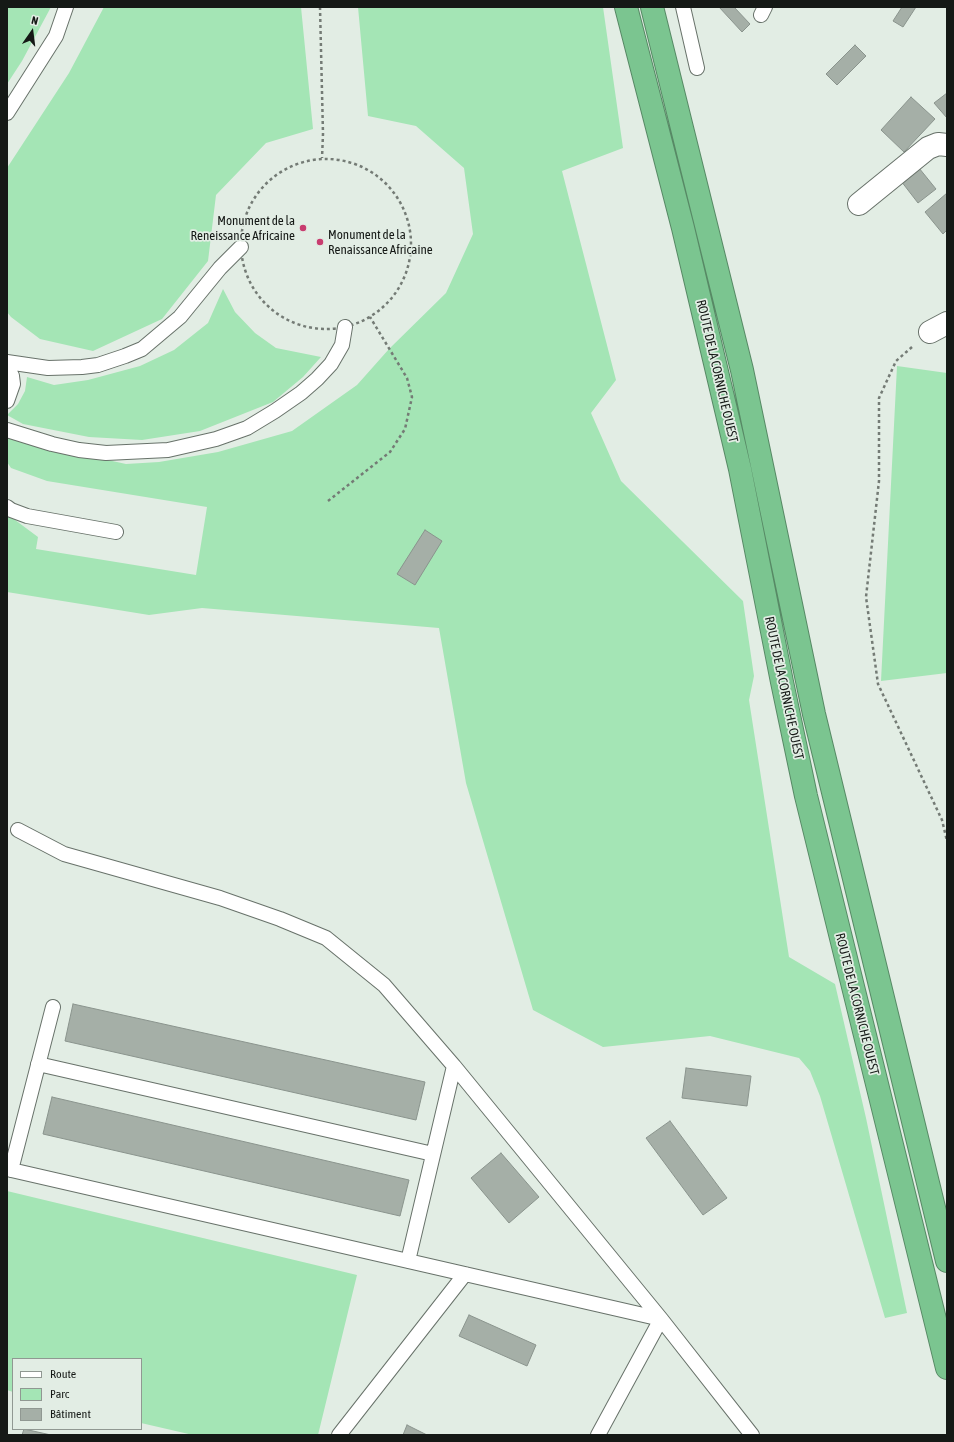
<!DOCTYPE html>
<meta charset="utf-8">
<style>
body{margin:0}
#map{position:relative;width:954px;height:1442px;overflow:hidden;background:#e2ede4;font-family:"Asap Condensed",sans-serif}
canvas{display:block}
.frame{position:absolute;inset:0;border:8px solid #151916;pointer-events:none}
.legend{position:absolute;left:12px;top:1358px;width:130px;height:72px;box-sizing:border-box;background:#e2ede4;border:1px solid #909892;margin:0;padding:5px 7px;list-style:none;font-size:12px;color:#151916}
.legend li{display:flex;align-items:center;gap:8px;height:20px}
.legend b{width:20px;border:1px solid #909892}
.north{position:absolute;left:12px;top:12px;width:40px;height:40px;-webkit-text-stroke:3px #e2ede4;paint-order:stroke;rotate:14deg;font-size:11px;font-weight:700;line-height:16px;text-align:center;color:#151916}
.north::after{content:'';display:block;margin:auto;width:14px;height:18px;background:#151916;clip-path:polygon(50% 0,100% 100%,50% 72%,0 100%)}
</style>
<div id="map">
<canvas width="954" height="1442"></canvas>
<div class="frame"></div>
<ul class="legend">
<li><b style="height:5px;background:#fff"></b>Route</li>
<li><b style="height:11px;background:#a4e5b5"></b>Parc</li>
<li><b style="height:11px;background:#a5afa7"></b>Bâtiment</li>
</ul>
<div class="north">N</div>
</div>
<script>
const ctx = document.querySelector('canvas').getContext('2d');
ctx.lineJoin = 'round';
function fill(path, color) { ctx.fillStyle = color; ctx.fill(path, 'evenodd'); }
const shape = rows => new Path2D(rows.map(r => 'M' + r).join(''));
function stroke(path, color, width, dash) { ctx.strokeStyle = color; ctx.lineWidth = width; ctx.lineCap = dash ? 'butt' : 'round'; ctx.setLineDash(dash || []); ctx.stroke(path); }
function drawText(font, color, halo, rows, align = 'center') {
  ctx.font = font + ' "Asap Condensed",sans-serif'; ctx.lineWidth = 3.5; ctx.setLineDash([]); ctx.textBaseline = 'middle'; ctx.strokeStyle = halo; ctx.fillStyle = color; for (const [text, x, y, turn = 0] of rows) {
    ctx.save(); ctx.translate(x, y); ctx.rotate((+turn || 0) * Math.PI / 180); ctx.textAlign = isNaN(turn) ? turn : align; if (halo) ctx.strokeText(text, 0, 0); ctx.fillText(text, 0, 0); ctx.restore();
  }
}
const green = shape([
 [7,7,51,7,22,61,7,84],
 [104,7,301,7,313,129,266,143,216,195,208,261,162,319,93,351,40,339,11,317,7,312,7,168,69,73],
 [358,7,603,7,623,148,562,171,616,380,591,413,621,481,743,601,754,676,749,700,789,957,835,984,866,1118,907,1313,885,1318,820,1096,810,1071,799,1058,710,1036,603,1047,533,1010,466,783,439,628,202,608,149,615,7,592,7,514,38,537,36,549,196,575,207,507,47,481,11,468,7,462,7,438,126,464,159,462,218,452,292,431,357,385,389,349,446,293,473,234,464,168,416,126,368,116],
 [223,289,235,312,255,333,276,348,321,357,303,377,273,402,200,431,142,440,89,437,23,424,7,415,18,404,25,391,27,377,54,385,88,380,140,366,174,350,208,323],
 [897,366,947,373,947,673,881,681],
 [7,1191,357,1275,318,1435,193,1435,141,1423,141,1359,13,1359,13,1392,7,1390]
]);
const building = shape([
 [719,7,734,7,750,24,742,32,719,7],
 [902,7,916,7,903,27,893,21,902,7],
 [855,45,866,56,837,85,826,74,855,45],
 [947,93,947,118,934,103,947,93],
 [911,97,935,119,904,152,881,130,911,97],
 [919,168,936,189,918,203,901,181,919,168],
 [947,193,947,230,943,234,925,212,947,193],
 [425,530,442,541,415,585,397,574,425,530],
 [73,1004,425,1082,416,1120,65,1041,73,1004],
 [686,1068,751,1076,747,1106,682,1098,686,1068],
 [52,1097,409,1180,400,1216,43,1134,52,1097],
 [670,1121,727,1198,703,1215,646,1138,670,1121],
 [501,1153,539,1197,509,1223,471,1178,501,1153],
 [469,1315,536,1345,527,1366,459,1336,469,1315],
 [407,1425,427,1435,403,1435,407,1425],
 [24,1429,51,1435,22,1435,24,1429]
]);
const path = shape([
 [320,7,323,134,322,158],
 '241 244a85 85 0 1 1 170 0a85 85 0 1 1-170 0Z',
 [912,347,896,361,879,398,879,481,866,597,878,684,942,820,947,841],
 [328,501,390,452,405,429,412,397,407,378,370,317]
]);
const lane = shape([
 [683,7,697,68],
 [761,15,765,7],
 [7,113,56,36,66,7],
 [7,362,48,368,82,367,98,365,125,356,142,349,180,317,220,268,241,247],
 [7,366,12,376,13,384,7,401],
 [7,430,52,444,79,450,106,453,168,450,216,439,247,428,275,411,301,393,317,379,331,364,342,345,345,327],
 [7,507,11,510,27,516,116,532],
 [18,830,64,854,220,898,280,919,326,938,384,985,454,1066,661,1319,752,1435],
 [38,1064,433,1154],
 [7,1169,661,1319],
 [11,1170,53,1007],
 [408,1261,454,1066],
 [339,1435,465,1274],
 [598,1435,661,1319]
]);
const street = shape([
 [859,204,928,148,938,144,947,145],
 [930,332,947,323]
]);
const highway = shape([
 [626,7,683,228,740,469,782,682,806,796,947,1368],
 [652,7,742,370,814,714,947,1261]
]);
const markers = [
 [303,228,4,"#c83c6f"],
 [320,242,4,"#c83c6f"]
];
const poiNames = [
 ["Monument de la",295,221],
 ["Reneissance Africaine",295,236],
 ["Monument de la",328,235,"left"],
 ["Renaissance Africaine",328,250,"left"]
];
const streetNames = [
 ["ROUTE DE LA CORNICHE OUEST",717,371,77],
 ["ROUTE DE LA CORNICHE OUEST",784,688,78],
 ["ROUTE DE LA CORNICHE OUEST",857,1004,76]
];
fill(green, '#a4e5b5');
fill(building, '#a5afa7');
stroke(building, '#8a948d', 1);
stroke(lane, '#68726a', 16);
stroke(street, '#68726a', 24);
stroke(highway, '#578965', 24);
stroke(path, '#747b75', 2.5, [3, 3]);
stroke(lane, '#fff', 14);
stroke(street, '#fff', 22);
stroke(highway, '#7bc590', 22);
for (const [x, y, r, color] of markers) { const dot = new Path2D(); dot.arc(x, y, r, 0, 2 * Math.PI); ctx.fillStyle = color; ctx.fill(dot); stroke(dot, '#e2ede4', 1.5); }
drawText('13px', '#151916', '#e2ede4', poiNames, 'right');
drawText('13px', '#151916', '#e2ede4', streetNames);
</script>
